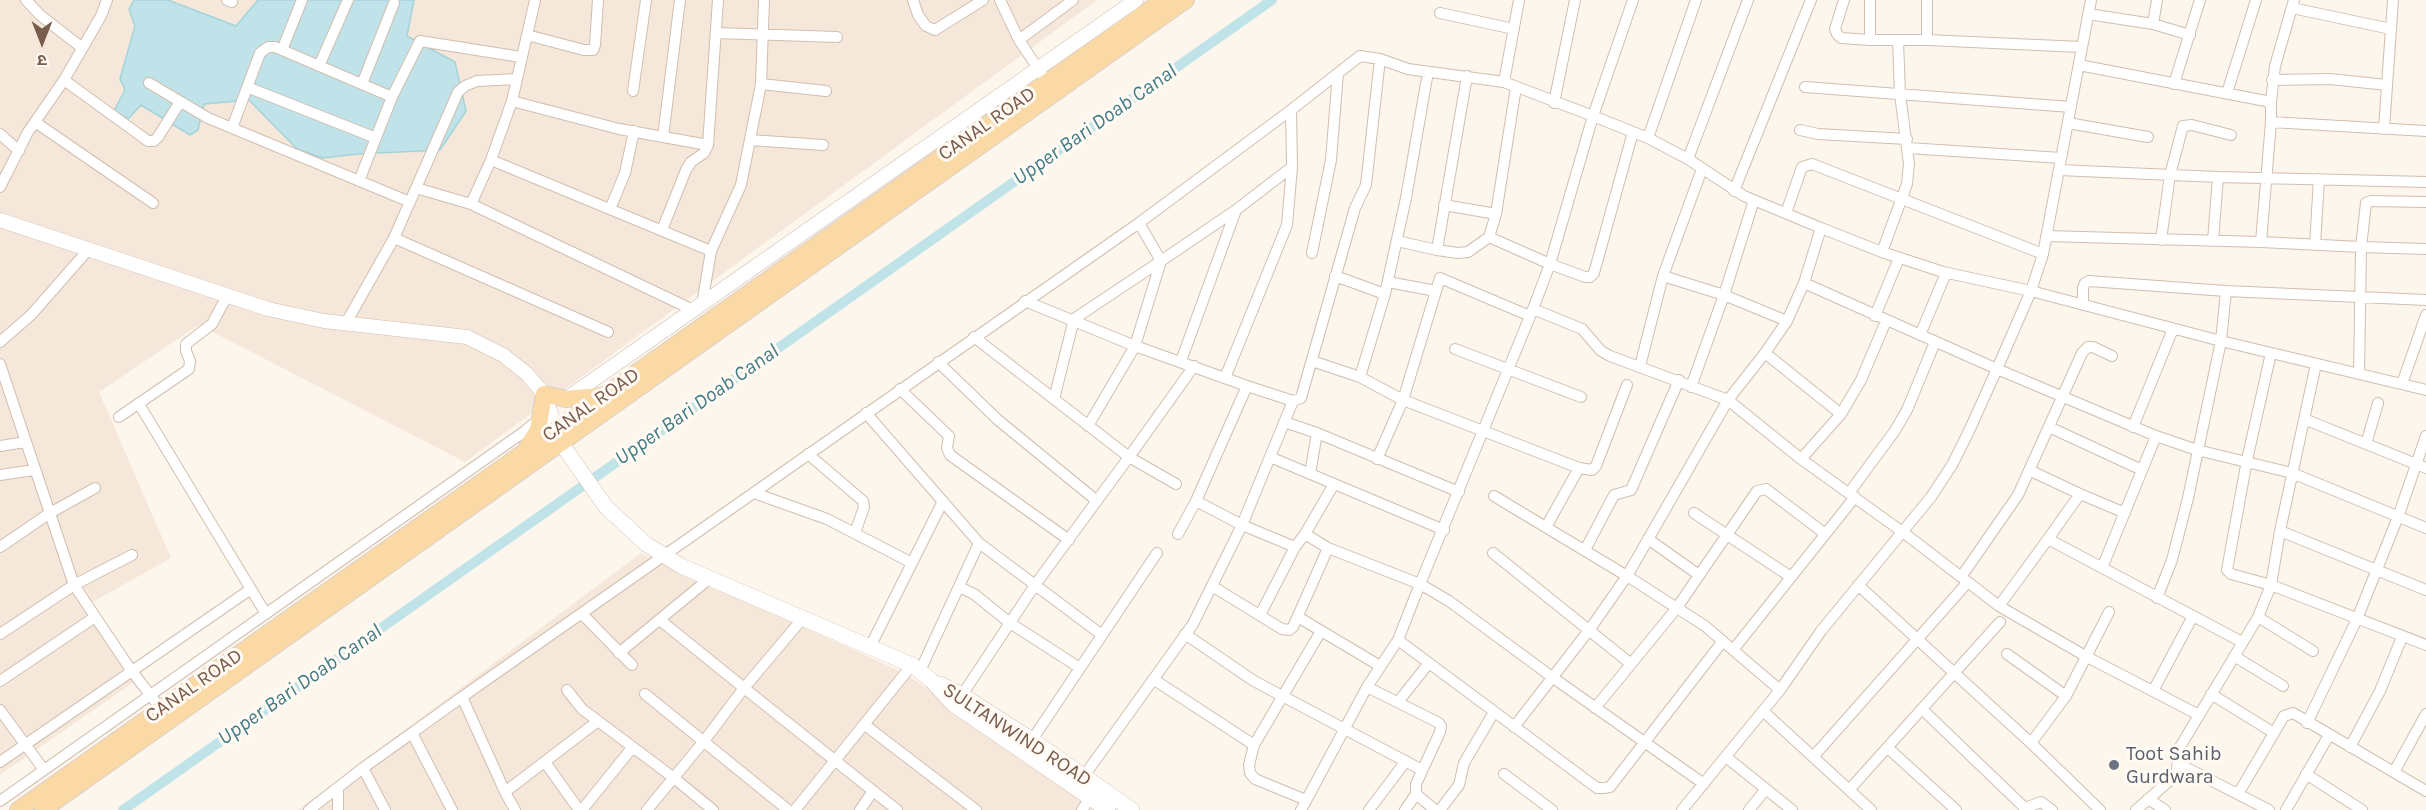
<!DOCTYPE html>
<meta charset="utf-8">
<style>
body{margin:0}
#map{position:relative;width:2426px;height:810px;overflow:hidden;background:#fdf6ec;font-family:Karla,"Noto Sans Devanagari",sans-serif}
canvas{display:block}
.north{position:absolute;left:12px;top:12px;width:60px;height:60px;-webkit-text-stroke:4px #fffaf3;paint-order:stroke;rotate:180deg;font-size:16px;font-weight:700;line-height:24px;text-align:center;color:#7a5c4d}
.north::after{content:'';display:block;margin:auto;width:21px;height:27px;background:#7a5c4d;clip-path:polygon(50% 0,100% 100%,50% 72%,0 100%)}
</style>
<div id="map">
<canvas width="2426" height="810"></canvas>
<div class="north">उ</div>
</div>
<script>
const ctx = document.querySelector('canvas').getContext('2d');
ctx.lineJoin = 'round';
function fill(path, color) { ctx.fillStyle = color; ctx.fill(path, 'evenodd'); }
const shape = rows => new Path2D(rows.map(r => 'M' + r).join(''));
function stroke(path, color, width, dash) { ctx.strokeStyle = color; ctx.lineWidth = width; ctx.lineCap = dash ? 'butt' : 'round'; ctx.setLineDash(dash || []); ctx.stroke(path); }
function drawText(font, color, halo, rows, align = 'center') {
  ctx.font = font + ' Karla,sans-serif'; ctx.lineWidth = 6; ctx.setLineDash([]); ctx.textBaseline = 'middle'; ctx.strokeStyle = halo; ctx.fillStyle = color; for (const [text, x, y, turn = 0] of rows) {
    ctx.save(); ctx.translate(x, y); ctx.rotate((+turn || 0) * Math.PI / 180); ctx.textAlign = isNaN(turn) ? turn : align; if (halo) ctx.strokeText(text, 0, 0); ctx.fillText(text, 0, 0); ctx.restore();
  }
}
const residential = shape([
 [0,0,1097,0,465,462,199,325,99,392,171,558,82,608,141,677,0,775],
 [641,553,904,673,1106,810,298,810]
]);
const water = shape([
 [134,0,168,0,236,26,258,0,414,0,407,36,455,62,466,111,440,150,358,154,323,158,297,149,249,100,204,104,198,130,190,135,141,105,128,119,114,111,125,90,120,79,135,26,129,9,134,0]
]);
const canal = shape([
 [123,810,1272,0]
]);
const minor = shape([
 [26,0,40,15,81,47],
 [227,0,232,2],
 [913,0,918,15,926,26,935,30,983,0],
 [1000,0,1019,40,1047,82],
 [1844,0,1835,29,1837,34,1841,38,1870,40],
 [1870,0,1870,40,1898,40],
 [1927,0,1927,40],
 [2091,0,2043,254,2031,291,2221,341,2426,390],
 [2292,8,2391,29],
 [1440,13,1514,29],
 [2088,14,2153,24,2190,35],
 [2153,24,2157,0],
 [717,33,837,37],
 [527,35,584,50,593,50,595,45,598,0],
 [1019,40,1073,0],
 [282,50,302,0],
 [2079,65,2271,102,2271,122],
 [319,66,348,0],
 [64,80,148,141,154,141,158,137,180,102],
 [2272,80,2330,79,2387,85],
 [1504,82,1519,0],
 [149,83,208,118,410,202],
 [362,84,394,3],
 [761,84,826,91],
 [2174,84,2200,0],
 [247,87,376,138],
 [1516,87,1496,214,1489,237,1550,264,1585,277,1590,277,1594,273,1633,132],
 [1805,87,2071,107],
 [633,91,646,0],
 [2227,93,2256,0],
 [512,101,619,129,708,145],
 [2271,102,2275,66,2294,0],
 [1554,103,1575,0],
 [35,122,153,203],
 [2068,123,2148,137],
 [232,128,260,53,268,47,275,47,392,97],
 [2384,129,2393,0],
 [1800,130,1818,134,1907,139],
 [0,134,19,151],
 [663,137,680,0],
 [1648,138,1696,0],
 [750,140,823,145],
 [1908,148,2061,158],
 [1688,159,1748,0],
 [491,160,711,251],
 [2059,170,2218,177],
 [359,181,392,97,420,41,521,57],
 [0,187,28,132,64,80,101,16,107,0],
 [416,188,458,92,465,86,477,81,517,79],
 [1734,191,1811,0],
 [2426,202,2371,201,2366,203,2361,247,2426,249],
 [471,204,693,310],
 [1444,205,1496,214],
 [610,209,625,173,634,131],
 [1786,213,1802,167,1812,164,2043,254],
 [1139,223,1161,261,1074,319,1054,399,1129,457,1194,366],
 [662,230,686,170,691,162,704,153,708,145,718,0],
 [2046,236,2261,242],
 [394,238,608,332],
 [2161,240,2170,175,2183,126,2192,125,2231,135],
 [1397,241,1437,250,1467,76],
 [2213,241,2218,177,2426,182],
 [2315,245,2319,179],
 [1437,250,1458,253,1468,252,1489,237],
 [1882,252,1907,184,1909,164,1900,94,1898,40,1927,40,2081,47],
 [1312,253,1331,160,1338,73],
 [1335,276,1385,294,1360,377,1403,400,1579,468,1592,470,1596,466,1627,385],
 [1663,276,1724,295,1787,321],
 [1388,282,1436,291],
 [1385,294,1406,198,1428,72],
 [1025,301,1135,346,1247,386,1293,401,1301,398,1355,208,1366,185,1380,59],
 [702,304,711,251,741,185,761,84,764,0],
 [2083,305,2083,288,2085,283,2089,281,2226,291],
 [1533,309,1550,264,1593,116,1648,138,1688,159,1744,196,1821,228],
 [1875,316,1899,258],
 [346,323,394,238,416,188,471,204,491,160,512,101,535,0],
 [1920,335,1946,273],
 [974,337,1054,399],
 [0,342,31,315,89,249],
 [1455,349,1581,397],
 [1765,353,1841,414,1861,380,1886,321],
 [2271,353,2247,460,2227,570,2231,574,2271,585,2426,645],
 [1181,361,1236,210],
 [1312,361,1360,377],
 [938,362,998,420,1097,501],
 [0,364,74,585,131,670,161,709],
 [1640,366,1663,276,1702,169],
 [2359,374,2361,247,2261,242,2271,122,2426,131],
 [1225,378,1287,225,1292,167,1291,110],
 [2402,384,2426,315],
 [1247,386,1196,501,1242,525,1295,547,1305,534,1328,548,1420,584,1398,640,1367,687,1301,810],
 [1691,387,1724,295,1754,200],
 [900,389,949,436,947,448,950,455,1069,540],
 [139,404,266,614],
 [866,413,979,543,1102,635],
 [119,417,189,369,190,361,186,351,186,344,212,324,227,296],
 [2304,419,2426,468],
 [1284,422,1317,433,1459,492],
 [1088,426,1135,346,1161,261,1236,210,1292,167],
 [2049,427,2142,470],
 [2133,427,2173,329],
 [2366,444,2378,403],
 [0,446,25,442],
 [808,454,863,501,864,507,855,533],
 [1270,457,1444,530],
 [1377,459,1403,400,1440,278,1530,316],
 [1801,459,1841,414],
 [2031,471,2080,494],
 [1310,474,1317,433],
 [0,475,34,470],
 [754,493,827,519,912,563],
 [1849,493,1894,432,1907,410,1935,342],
 [1494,496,1627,576,1590,629,1514,727],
 [1694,513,1791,577],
 [1546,527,1579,468],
 [2280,531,2316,364],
 [1178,534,1196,501],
 [1305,534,1334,484],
 [1648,539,1699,575],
 [2048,539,2080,494,2125,513],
 [0,547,50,513,95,488],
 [1585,550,1614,495,1631,490,1679,380],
 [1493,553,1631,664],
 [2102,568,2156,436],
 [1961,577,2018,495,2082,353,2088,347,2093,347,2112,356],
 [1858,585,2031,743,2100,810],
 [1212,586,1282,629,1289,630,1293,627,1328,548],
 [959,587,974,594,1010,623,1080,668],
 [2157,598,2172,560,2188,498,2221,341,2226,291,2426,300],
 [1999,606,2048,539,2242,642],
 [582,614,632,665],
 [1260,615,1295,547],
 [1298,617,1380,666],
 [2258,617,2313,651],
 [803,618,744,688,897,810],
 [0,634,74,585,132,555],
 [1185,634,1254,681,1422,770],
 [1398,640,1597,788,1604,788,1610,787,1723,641],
 [870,647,943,501],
 [1733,650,1855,497],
 [619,653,710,578],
 [2007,654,2066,696],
 [2234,656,2283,686],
 [920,671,979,543],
 [1153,679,1254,745],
 [0,681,95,617],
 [1367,687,1439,723,1441,726,1440,732,1416,784,1416,794],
 [567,690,582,709,674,778,713,810],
 [1780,690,1705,626,1627,576,1728,400,1801,459,1904,533,1999,606,2087,657,2199,715],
 [2153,691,2193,616],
 [645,694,788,810],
 [2211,694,2274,733],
 [962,695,1035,585,1129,457,1176,484],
 [1398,702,1429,663],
 [1595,708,1676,609,1757,491,1766,489,1824,533],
 [0,710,44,770],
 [1923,710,2025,808,2024,810],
 [1763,711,1871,810],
 [2307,723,2357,619,2398,517,2426,436],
 [865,725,976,810],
 [1032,740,1157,553],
 [2031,743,2066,696,2109,612],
 [2350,747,2380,691,2402,637],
 [1888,748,1956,810],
 [1726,757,1792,810],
 [1813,757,1968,582],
 [0,762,251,589],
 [545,762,579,810],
 [2179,764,2269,810],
 [2394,772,2426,714],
 [1504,774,1552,810],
 [2306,774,2362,810],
 [1084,776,1193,624,1242,525,1293,401],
 [1704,784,1552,677,1449,601,1420,584,1533,309,1582,329,1601,351,1610,356,1728,400,1765,353,1787,321,1804,283,1997,369,2031,291,1943,272,1882,252,1821,228,1804,283],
 [1849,790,2000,622],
 [505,792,462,697,1139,223,1291,110,1360,56,1380,59,1408,69,1504,82,1593,116,1633,0],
 [2238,794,2284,716,2293,713,2426,791],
 [2148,799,2165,810],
 [1306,800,1255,779,1250,773,1249,765,1254,745,1321,631],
 [0,801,525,431,540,418],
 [2025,808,2041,802,2052,810],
 [309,810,363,768],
 [338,810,338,789],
 [385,810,363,768,412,733],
 [452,810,412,733,462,697],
 [515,810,505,792,598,721],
 [582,810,632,748],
 [647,810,704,741,744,688,660,620],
 [795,810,912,665],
 [860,810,873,791],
 [1082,810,1090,798],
 [1369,810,1406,761],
 [1405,810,1416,794,1435,810],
 [1440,810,1459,785,1464,763,1494,712],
 [1682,810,1780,690,1821,631,1931,497,1952,465,1969,431,1997,369,2156,436,2197,450,2292,473,2426,528],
 [1749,810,1766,789],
 [2136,810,2176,775,2180,747,2258,617,2271,585,2280,531,2426,590],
 [2286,810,2329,735]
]);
const tertiary = shape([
 [0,220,268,309,324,321,467,337,503,355,527,374,544,394,559,436],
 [566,399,1136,0]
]);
const secondary = shape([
 [561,443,606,507,646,544,681,566,912,665,931,680,953,704,1108,810],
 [940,684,962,695,1032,740,1132,810]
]);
const primary = shape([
 [527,447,538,430,544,394,566,399,601,396],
 [18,810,1163,0],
 [43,810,1186,0]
]);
const markers = [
 [2114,765,6,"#6b7280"]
];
const streetNames = [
 ["CANAL ROAD",987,124,-35],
 ["CANAL ROAD",591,405,-35],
 ["CANAL ROAD",194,686,-35],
 ["SULTANWIND ROAD",1017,735,33]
];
const worshipNames = [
 ["Toot Sahib",2126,754],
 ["Gurdwara",2126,777]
];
const waterNames = [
 ["Upper Bari Doab Canal",1095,125,-35],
 ["Upper Bari Doab Canal",697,405,-35],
 ["Upper Bari Doab Canal",300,685,-35]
];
fill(residential, '#f5e8da');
fill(water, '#bfe3e8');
stroke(water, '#a5d3da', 1.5);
stroke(canal, '#bfe3e8', 10);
stroke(minor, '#d1beb0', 12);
stroke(tertiary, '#d1beb0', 15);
stroke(secondary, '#d6c0b0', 16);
stroke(primary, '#dad1cd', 18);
stroke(minor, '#fff', 10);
stroke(tertiary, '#fff', 14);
stroke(secondary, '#fff', 15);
stroke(primary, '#fbd9a5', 16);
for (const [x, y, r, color] of markers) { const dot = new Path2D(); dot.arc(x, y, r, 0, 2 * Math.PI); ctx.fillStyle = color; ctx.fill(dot); stroke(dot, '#fffaf3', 2); }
drawText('20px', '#7a5c4d', '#fffaf3', streetNames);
drawText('20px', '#5b616d', '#fffaf3', worshipNames, 'left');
drawText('italic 21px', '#437c86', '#fffaf3', waterNames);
</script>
